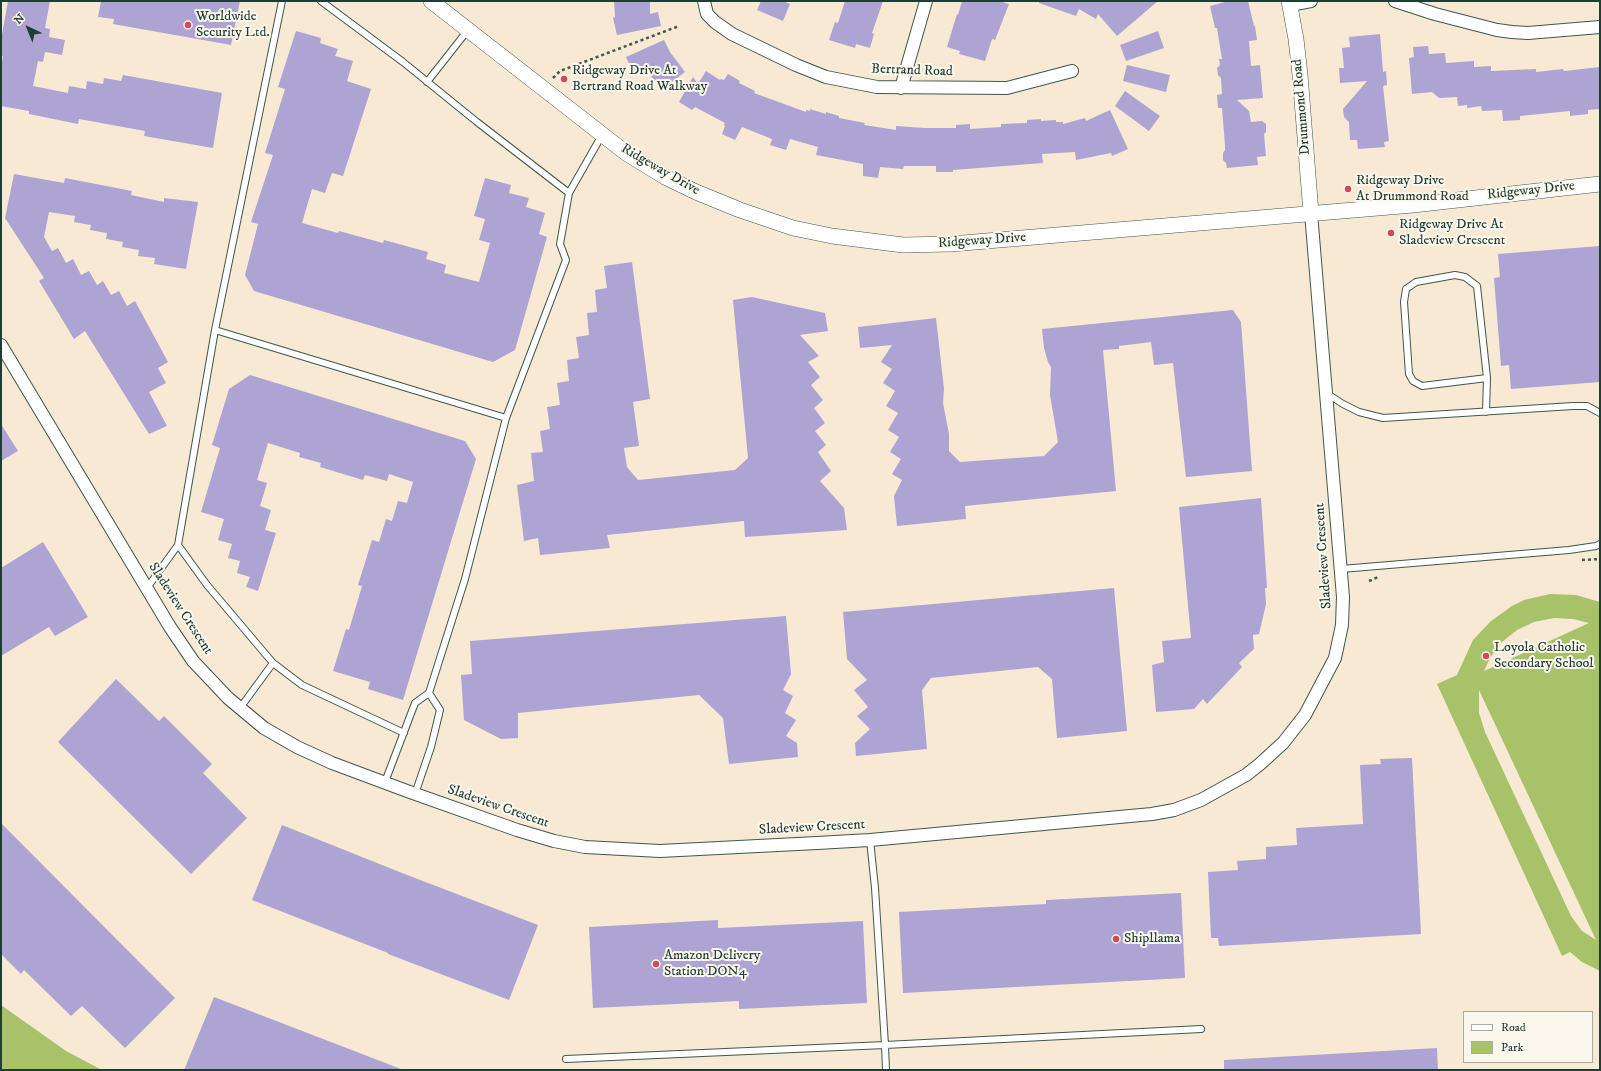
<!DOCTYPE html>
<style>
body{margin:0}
#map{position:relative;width:1601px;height:1071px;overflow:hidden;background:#f7e9d3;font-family:"IM FELL DW Pica",serif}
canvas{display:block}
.frame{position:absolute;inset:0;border:2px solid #1f3d34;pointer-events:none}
.legend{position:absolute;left:1463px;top:1011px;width:130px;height:52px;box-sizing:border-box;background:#fbf7ec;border:1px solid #a3ada2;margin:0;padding:5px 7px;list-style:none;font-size:12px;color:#1f3d34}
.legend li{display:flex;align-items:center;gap:8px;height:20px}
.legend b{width:20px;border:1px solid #a3ada2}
.north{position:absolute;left:8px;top:8px;width:40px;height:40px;-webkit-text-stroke:3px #fbf7ec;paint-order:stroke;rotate:316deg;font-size:11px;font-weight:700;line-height:16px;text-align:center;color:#1f3d34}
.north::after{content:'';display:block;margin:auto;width:14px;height:18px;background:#1f3d34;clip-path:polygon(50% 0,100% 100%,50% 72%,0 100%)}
</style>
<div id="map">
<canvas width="1601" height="1071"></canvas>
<div class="frame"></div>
<ul class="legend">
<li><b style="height:5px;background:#fff"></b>Road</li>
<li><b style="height:11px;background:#a7c268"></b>Park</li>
</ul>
<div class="north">N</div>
</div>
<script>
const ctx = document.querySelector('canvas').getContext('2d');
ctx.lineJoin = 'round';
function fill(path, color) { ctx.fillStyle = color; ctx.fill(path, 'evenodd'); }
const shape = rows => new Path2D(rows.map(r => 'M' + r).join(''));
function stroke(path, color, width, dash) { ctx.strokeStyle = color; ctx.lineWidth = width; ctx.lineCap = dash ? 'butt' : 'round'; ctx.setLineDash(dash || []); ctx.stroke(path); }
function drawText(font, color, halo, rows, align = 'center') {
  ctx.font = font + ' "IM FELL DW Pica",serif'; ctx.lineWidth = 4; ctx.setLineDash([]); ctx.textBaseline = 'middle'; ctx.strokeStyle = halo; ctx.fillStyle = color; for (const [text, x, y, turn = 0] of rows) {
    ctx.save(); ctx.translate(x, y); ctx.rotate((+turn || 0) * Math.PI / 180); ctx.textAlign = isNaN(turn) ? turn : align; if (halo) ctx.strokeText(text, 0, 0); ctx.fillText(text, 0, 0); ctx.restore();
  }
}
const green = shape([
 [1550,594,1576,595,1600,602,1600,971,1582,962,1570,952,1562,956,1437,684,1457,675,1473,640,1491,621,1512,606,1524,600],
 [1554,618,1573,619,1589,623,1484,671,1490,658,1502,642,1517,630,1534,622],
 [1479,690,1596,940,1582,931,1571,916,1485,732,1479,713],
 [1,1005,66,1051,102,1070,1,1070]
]);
const building = shape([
 [8,1,50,1,45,28,50,29,49,37,65,40,62,55,45,52,43,62,38,61,33,86,68,93,69,86,86,89,87,81,103,84,104,78,121,81,123,75,222,93,213,148,144,136,145,131,79,119,78,124,29,114,29,111,1,106,1,68,3,56,1,55,1,40],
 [101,1,240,1,231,45,113,24,114,19,98,17],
 [614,1,650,1,650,14,658,12,661,26,617,35,613,18,615,17],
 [761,1,783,1,790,4,783,21,757,10],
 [845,1,883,1,872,33,874,34,870,48,856,44,855,48,829,40,835,22,838,23],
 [962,1,999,1,1009,4,995,40,992,39,985,61,959,54,960,51,947,47,957,14,958,15],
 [1039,1,1158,1,1117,36,1098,14,1096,19,1079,9,1076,16,1039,3],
 [1229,1,1248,1,1254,26,1255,26,1257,40,1249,41,1251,66,1260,65,1263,98,1237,100,1249,111,1251,122,1262,121,1266,124,1266,132,1264,134,1266,156,1257,157,1258,165,1227,168,1226,163,1223,160,1223,153,1225,150,1225,145,1222,108,1218,108,1217,95,1222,94,1221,78,1218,75,1217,68,1220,65,1219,59,1222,59,1217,28,1215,28,1210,6],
 [296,31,321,38,320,43,338,49,335,56,353,61,347,81,371,89,343,176,332,173,325,193,312,189,302,223,338,233,339,231,383,243,384,240,428,252,426,259,446,265,444,273,479,282,490,243,479,240,485,219,474,216,485,178,511,185,509,193,529,198,526,207,545,213,539,234,547,237,515,350,493,362,254,291,245,275,258,224,251,222,273,155,265,153,285,89,278,87],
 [1158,31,1164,48,1126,61,1120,45],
 [1380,34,1383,72,1386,71,1387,85,1383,86,1389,141,1384,142,1385,147,1358,149,1357,140,1350,140,1349,122,1344,117,1343,109,1367,81,1340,83,1339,68,1344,68,1342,48,1350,47,1349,37],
 [664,40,670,52,685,72,661,90,644,67,633,72,626,57],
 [1428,46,1429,54,1445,53,1446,63,1474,61,1474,67,1491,66,1491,71,1536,69,1536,72,1563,69,1564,71,1600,67,1600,109,1588,110,1588,114,1570,116,1570,111,1520,116,1520,120,1503,121,1502,110,1482,111,1481,106,1467,108,1467,105,1458,106,1457,97,1439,98,1432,92,1412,94,1409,58,1414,57,1413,47],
 [1127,65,1170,75,1166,92,1123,81],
 [706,71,720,80,721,79,724,80,728,74,740,81,739,83,755,91,754,93,806,112,806,110,810,111,810,109,826,114,826,112,839,116,839,118,865,123,864,125,896,130,896,126,924,128,956,128,956,125,970,124,970,129,1001,127,1001,124,1027,123,1027,120,1041,119,1041,121,1056,120,1056,122,1063,122,1063,124,1085,118,1086,121,1110,110,1128,149,1112,156,1111,153,1076,160,1075,152,1042,154,1043,163,953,170,953,172,936,172,936,166,904,166,903,169,880,167,878,178,863,176,863,164,816,155,818,147,790,139,786,150,770,145,772,139,742,127,735,140,722,134,725,126,724,125,725,123,695,107,692,110,679,102,693,77,698,84],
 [1125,91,1160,116,1149,131,1115,106],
 [14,174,64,183,65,178,132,191,131,195,164,202,164,198,198,202,186,269,154,264,155,258,138,256,139,250,122,247,123,242,106,239,107,233,90,230,91,225,74,222,75,216,49,212,44,237,52,251,58,248,66,263,73,259,81,275,89,271,97,285,103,281,111,295,119,291,127,306,135,301,168,362,158,368,166,383,149,392,167,426,149,434,85,331,74,339,39,281,44,278,5,218],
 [1600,246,1600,382,1511,389,1509,365,1501,366,1494,278,1500,277,1498,254],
 [632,262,650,399,633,402,639,446,624,448,627,467,638,480,735,470,748,458,733,300,752,297,825,313,828,331,800,335,819,356,808,362,820,377,811,385,823,400,814,408,825,423,815,431,826,445,818,452,831,471,820,481,844,508,847,530,745,537,744,521,607,535,610,548,540,555,538,538,524,541,517,485,534,481,531,453,543,452,540,431,550,429,547,407,560,405,557,383,569,381,567,360,579,358,576,337,589,335,587,313,597,312,595,290,607,288,604,266],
 [1233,310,1241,322,1252,471,1186,477,1173,363,1154,365,1151,342,1119,346,1119,349,1103,350,1116,491,965,506,966,519,897,526,894,496,902,480,892,474,901,459,890,452,899,437,888,430,898,413,886,406,895,391,883,383,892,369,881,362,892,345,860,348,858,327,936,318,944,389,943,403,949,434,949,451,960,462,1044,456,1058,442,1050,395,1051,367,1048,362,1044,348,1042,329],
 [250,375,465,441,476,459,403,700,368,689,370,682,333,671,346,629,349,630,362,586,358,585,372,540,379,542,386,519,392,521,398,501,407,503,413,482,389,474,387,481,365,475,363,480,320,467,321,463,299,457,300,453,268,443,257,480,267,483,260,506,271,510,265,530,276,533,258,591,246,587,250,577,237,573,240,561,228,558,232,544,218,540,224,519,201,512,220,448,212,445,229,389],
 [1,424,18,451,1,461],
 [1261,498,1267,588,1265,588,1266,604,1259,634,1253,635,1254,649,1239,663,1242,667,1207,704,1203,699,1194,709,1156,712,1152,665,1164,662,1162,641,1191,638,1179,507],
 [43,542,88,617,55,636,49,627,1,656,1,568],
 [1114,588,1127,731,1057,738,1052,679,1038,667,931,678,922,690,927,749,856,756,855,743,870,729,857,716,868,707,854,690,867,680,847,659,843,612],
 [786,616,791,674,783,690,793,696,785,713,796,720,786,736,797,743,798,757,729,764,723,718,699,695,518,713,518,738,501,739,464,720,461,675,472,674,470,641],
 [116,679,159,721,164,716,212,764,203,773,247,818,191,874,58,742],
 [1412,758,1421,934,1219,946,1218,938,1211,938,1208,872,1238,870,1237,861,1266,859,1266,847,1297,845,1296,828,1363,824,1360,765,1381,764,1380,759],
 [1,823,175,998,125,1048,82,1006,71,1016,24,970,21,974,1,954],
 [282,825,402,873,538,925,509,1000,388,954,388,953,252,900],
 [1181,893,1185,978,903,993,899,912,1046,904,1046,900],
 [718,920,718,928,863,921,867,1003,739,1009,739,1001,593,1008,589,927],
 [214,997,401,1069,401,1070,184,1070],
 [1437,1048,1438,1070,1224,1070,1224,1060]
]);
const path = shape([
 [553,78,560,71,679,26],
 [1582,560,1600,559],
 [1369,581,1378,577]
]);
const service = shape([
 [321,1,403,62,477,122,569,193],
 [427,82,468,30],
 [215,330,506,418,566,260,560,244,569,193,602,135],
 [1326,393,1343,404,1359,412,1383,418,1573,406,1587,406,1600,413],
 [1486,412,1487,378,1477,286,1465,277,1455,275,1416,282,1406,289,1404,302,1409,374,1413,381,1422,386,1487,378],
 [178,545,207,585,273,663,302,685,404,733],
 [1341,569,1569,550,1596,546,1600,544],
 [147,588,178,545,215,330,282,1],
 [240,708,273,663],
 [385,782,415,703,429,693,465,579,506,418],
 [415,794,431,747,440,710,429,693],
 [566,1059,885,1045,875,888,870,840],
 [886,1070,885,1045,1201,1029]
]);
const minor = shape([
 [704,1,707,14,715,22,732,34,796,65,826,77,877,87,1007,88,1072,71],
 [1395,1,1435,14,1497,30,1512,32,1528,33,1600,27],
 [1290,5,1311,1],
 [901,88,926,1],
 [1,345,170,627,193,661,228,698,264,728,297,747,332,763,407,791,517,830,554,841,585,847,660,851,817,843,870,840,1152,814,1174,810,1201,800,1246,775,1260,764,1283,743,1305,715,1335,658,1342,625,1343,597,1311,213]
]);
const tertiary = shape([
 [431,1,626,153,665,177,696,192,740,210,793,228,832,236,903,245,951,244,1413,205,1600,184],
 [1289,1,1296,39,1300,75,1311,213]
]);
const markers = [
 [188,25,4,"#d1495b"],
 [564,79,4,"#d1495b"],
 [1348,189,4,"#d1495b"],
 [1391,233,4,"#d1495b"],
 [1486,656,4,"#d1495b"],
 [1116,939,4,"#d1495b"],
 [656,964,4,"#d1495b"]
];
const poiNames = [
 ["Worldwide",196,17],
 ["Security Ltd.",196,33],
 ["Ridgeway Drive At",572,71],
 ["Bertrand Road Walkway",572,87],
 ["Ridgeway Drive",1356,181],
 ["At Drummond Road",1356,197],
 ["Ridgeway Drive At",1399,225],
 ["Sladeview Crescent",1399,241],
 ["Loyola Catholic",1494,648],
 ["Secondary School",1494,664],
 ["Shipllama",1124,939],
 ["Amazon Delivery",664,956],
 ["Station DON4",664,972]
];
const streetNames = [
 ["Bertrand Road",912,71,2],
 ["Drummond Road",1302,107,-95],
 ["Ridgeway Drive",660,170,30],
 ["Ridgeway Drive",1531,191,-6],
 ["Ridgeway Drive",982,241,-4],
 ["Sladeview Crescent",1324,556,-94],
 ["Sladeview Crescent",180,609,57],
 ["Sladeview Crescent",498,807,19],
 ["Sladeview Crescent",812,828,-3]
];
fill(green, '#a7c268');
fill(building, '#ada4d4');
stroke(service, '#3f574c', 8);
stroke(minor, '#3f574c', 14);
stroke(tertiary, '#3f574c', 16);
stroke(path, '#3f574c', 2.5, [3, 3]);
stroke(service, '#fff', 6);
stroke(minor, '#fff', 12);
stroke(tertiary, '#fff', 15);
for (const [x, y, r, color] of markers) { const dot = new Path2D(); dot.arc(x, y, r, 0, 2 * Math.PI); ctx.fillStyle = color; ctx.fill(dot); stroke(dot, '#fbf7ec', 1.5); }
drawText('14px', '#1f3d34', '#fbf7ec', poiNames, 'left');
drawText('14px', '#1f3d34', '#fbf7ec', streetNames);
</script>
